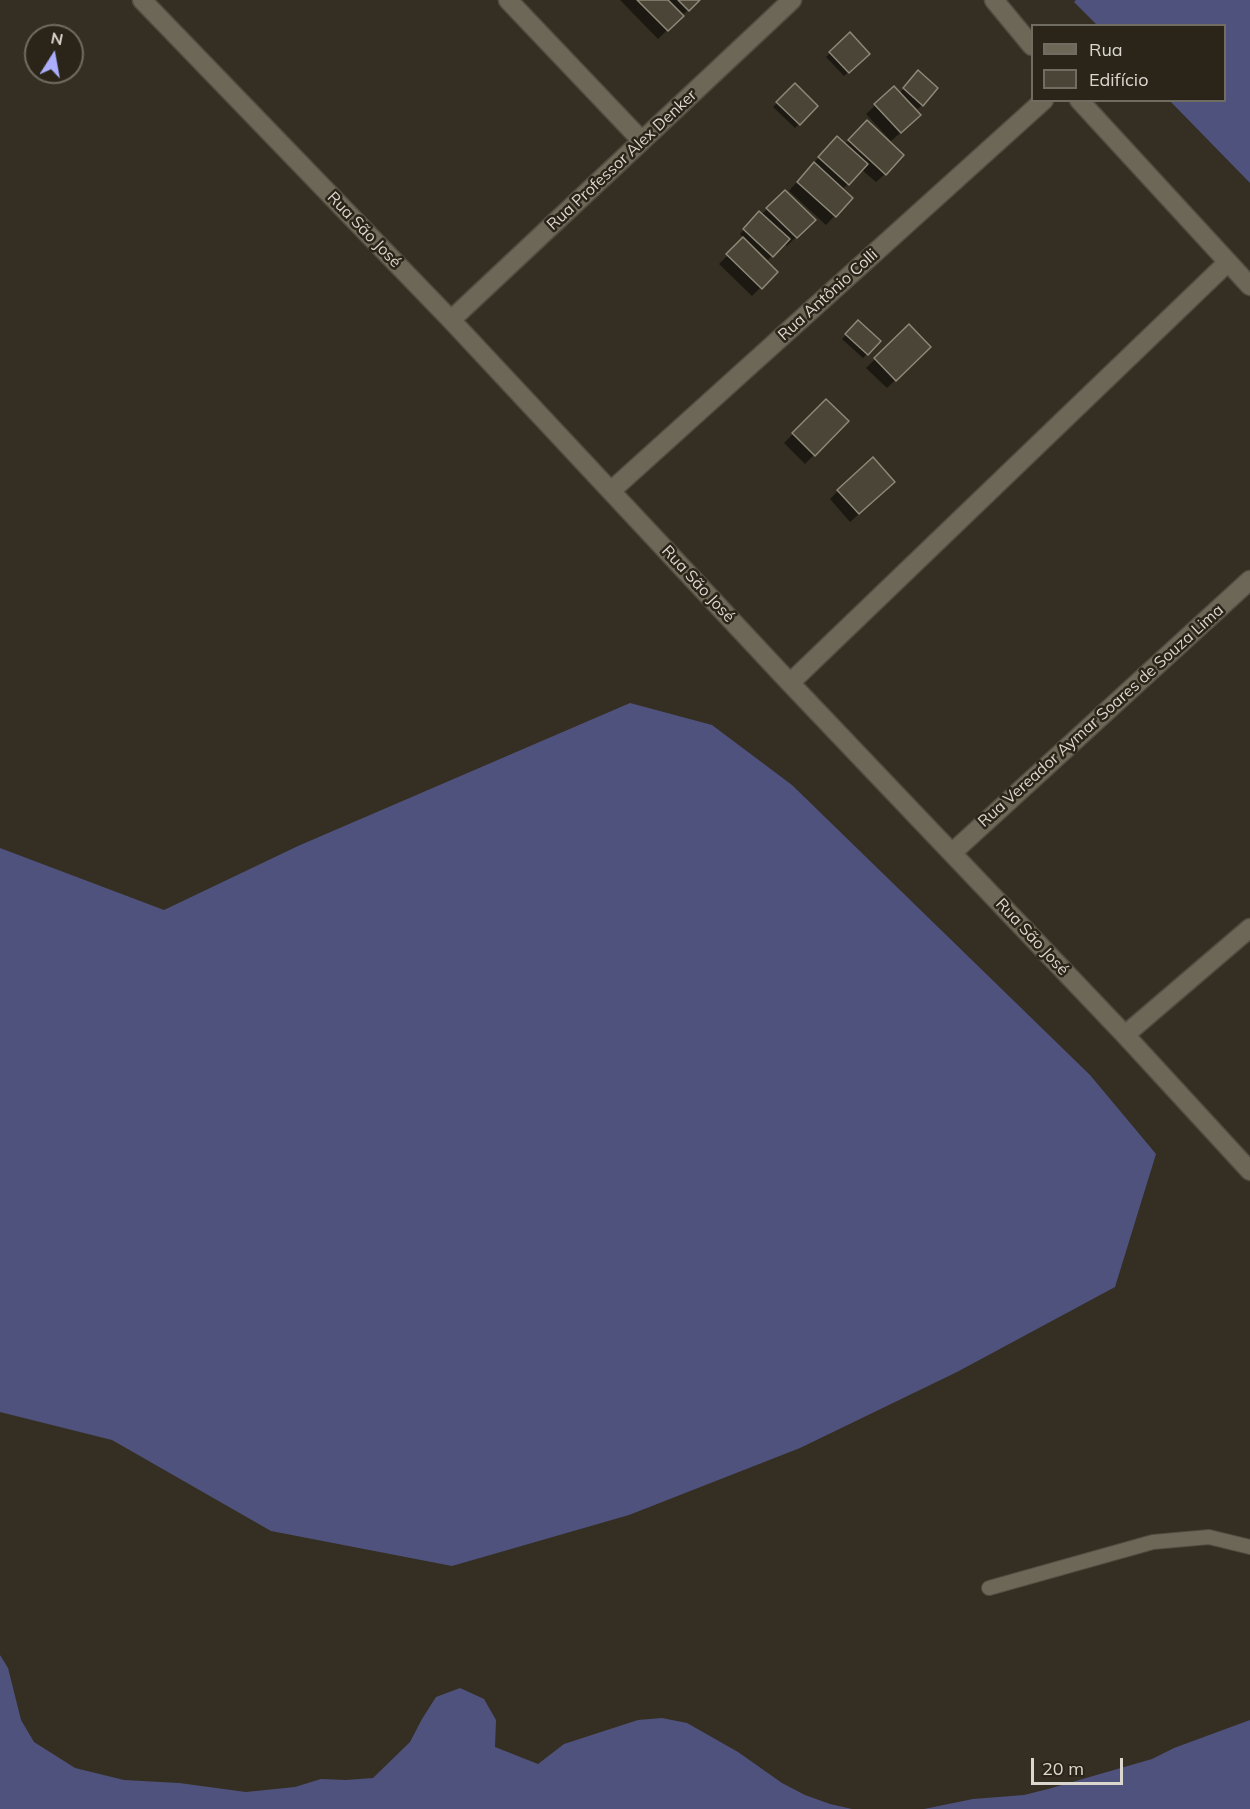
<!DOCTYPE html>
<meta charset="utf-8">
<style>
body{margin:0}
#map{position:relative;width:1250px;height:1809px;overflow:hidden;background:#342f22;font-family:Mulish,sans-serif}
canvas{display:block}
.legend{position:absolute;left:1031px;top:24px;width:195px;height:78px;box-sizing:border-box;background:#2a2518;border:2px solid #716c61;margin:0;padding:8px 10px;list-style:none;font-size:18px;color:#dbd7cf}
.legend li{display:flex;align-items:center;gap:12px;height:30px}
.legend b{width:30px;border:2px solid #716c61}
.north{position:absolute;left:24px;top:24px;width:60px;height:60px;box-sizing:border-box;background:#2a2518;border:2px solid #716c61;border-radius:50%;rotate:11deg;font-size:16px;font-weight:700;line-height:24px;text-align:center;color:#dbd7cf}
.north::after{content:'';display:block;margin:auto;width:21px;height:27px;background:#abaffb;clip-path:polygon(50% 0,100% 100%,50% 72%,0 100%)}
.scale{position:absolute;left:1031px;top:1758px;width:92px;height:27px;box-sizing:border-box;border:3px solid #dbd7cf;border-top:0;padding-left:8px;font-size:18px;line-height:21px;white-space:nowrap;color:#dbd7cf;-webkit-text-stroke:4px #2a2518;paint-order:stroke}
</style>
<div id="map">
<canvas width="1250" height="1809"></canvas>
<ul class="legend">
<li><b style="height:8px;background:#6d6758"></b>Rua</li>
<li><b style="height:16px;background:#4b4537"></b>Edifício</li>
</ul>
<div class="north">N</div>
<div class="scale">20 m</div>
</div>
<script>
const ctx = document.querySelector('canvas').getContext('2d');
ctx.lineJoin = 'round';
function fill(path, color) { ctx.fillStyle = color; ctx.fill(path, 'evenodd'); }
const shape = rows => new Path2D(rows.map(r => 'M' + r).join(''));
function stroke(path, color, width, dash) { ctx.strokeStyle = color; ctx.lineWidth = width; ctx.lineCap = dash ? 'butt' : 'round'; ctx.setLineDash(dash || []); ctx.stroke(path); }
function drawText(font, color, halo, rows, align = 'center') {
  ctx.font = font + ' Mulish,sans-serif'; ctx.lineWidth = 5; ctx.setLineDash([]); ctx.textBaseline = 'middle'; ctx.strokeStyle = halo; ctx.fillStyle = color; for (const [text, x, y, turn = 0] of rows) {
    ctx.save(); ctx.translate(x, y); ctx.rotate((+turn || 0) * Math.PI / 180); ctx.textAlign = isNaN(turn) ? turn : align; if (halo) ctx.strokeText(text, 0, 0); ctx.fillText(text, 0, 0); ctx.restore();
  }
}
const forest = shape([
 [1076,0,1250,0,1250,183,1170,101,1224,100,1224,26,1097,25,1074,2],
 [630,703,712,725,792,785,1090,1075,1156,1154,1115,1287,957,1372,800,1448,629,1515,452,1566,271,1531,112,1440,0,1412,0,848,164,910,298,846],
 [0,1655,8,1668,21,1720,34,1742,75,1768,124,1780,179,1783,246,1792,295,1787,321,1779,346,1780,373,1778,410,1742,422,1719,436,1697,460,1688,484,1699,496,1720,495,1747,538,1764,564,1744,638,1720,662,1718,687,1723,738,1752,782,1783,805,1795,830,1804,852,1809,0,1809],
 [1250,1720,1250,1809,924,1809,973,1799,1024,1795,1048,1789,1152,1759,1174,1748]
]);
const shadow = shape([
 [620,0,698,0,658,39],
 [850,34,868,54,844,76,826,57],
 [914,76,922,105,918,109,907,100,906,101,910,124,891,141,866,114,894,88,899,94],
 [795,86,816,106,795,128,773,107],
 [867,122,885,174,876,182,861,169,842,190,851,198,826,225,789,191,828,147,844,145],
 [785,192,813,220,787,246,784,243,768,260,749,242,747,244,776,272,752,296,719,264,745,238,740,234,755,217,761,215],
 [859,322,879,341,863,358,842,339],
 [909,326,929,347,887,388,866,368],
 [826,401,847,421,805,464,784,443],
 [838,491,885,491,850,522,830,499]
]);
const building = shape([
 [637,0,668,0,684,16,668,31,637,0],
 [678,0,700,0,689,11,678,0],
 [850,32,870,54,849,73,829,52,850,32],
 [918,70,938,88,923,106,903,88,918,70],
 [795,83,818,106,800,125,776,102,795,83],
 [894,86,921,115,901,133,874,104,894,86],
 [867,120,904,155,886,175,848,140,867,120],
 [837,136,868,164,849,185,818,157,837,136],
 [814,162,853,198,836,217,797,182,814,162],
 [785,190,816,220,797,238,766,208,785,190],
 [759,211,790,239,773,257,743,229,759,211],
 [743,237,778,272,762,289,726,254,743,237],
 [858,320,881,341,868,355,845,334,858,320],
 [909,324,931,347,896,381,874,358,909,324],
 [826,399,849,421,815,456,792,433,826,399],
 [873,457,895,482,859,514,837,490,873,457]
]);
const lane = shape([
 [989,1588,1153,1542,1209,1537,1250,1547]
]);
const street = shape([
 [142,0,451,320,790,683,1125,1035,1250,1171],
 [508,0,642,141],
 [994,0,1032,46],
 [1079,100,1250,286],
 [451,320,792,0],
 [612,490,1044,100],
 [790,683,1227,263],
 [953,852,1250,580],
 [1125,1035,1250,928]
]);
const streetNames = [
 ["Rua Professor Alex Denker",622,160,-43],
 ["Rua São José",364,230,46],
 ["Rua Antônio Colli",828,295,-42],
 ["Rua São José",698,584,47],
 ["Rua Vereador Aymar Soares de Souza Lima",1101,716,-42],
 ["Rua São José",1032,937,47]
];
fill(forest, '#50527e');
fill(shadow, '#0007');
fill(building, '#4b4537');
stroke(building, '#8e8878', 1.5);
stroke(lane, '#514d41', 16);
stroke(street, '#514d41', 21);
stroke(lane, '#6d6758', 14);
stroke(street, '#6d6758', 18);
drawText('16px', '#dbd7cf', '#2a2518', streetNames);
</script>
